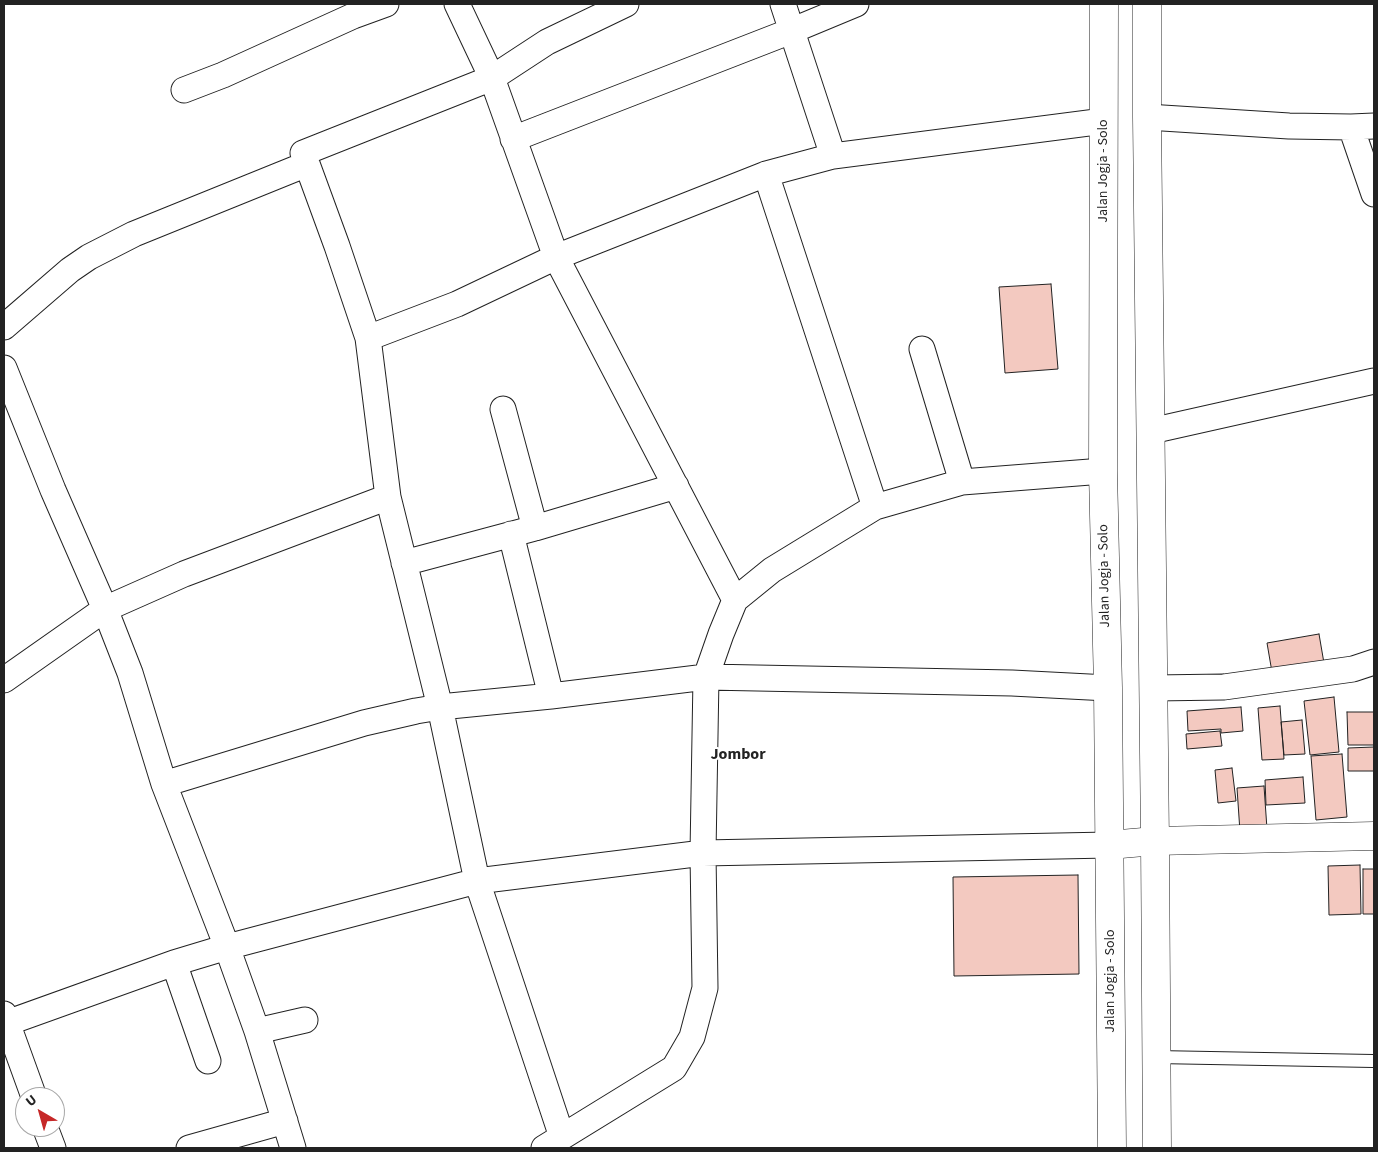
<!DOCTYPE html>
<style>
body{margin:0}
#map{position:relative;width:1378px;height:1152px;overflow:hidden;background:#fff;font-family:"Source Sans 3",sans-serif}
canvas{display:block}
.frame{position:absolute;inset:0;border:5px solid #222;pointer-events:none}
.north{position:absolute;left:15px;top:1087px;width:50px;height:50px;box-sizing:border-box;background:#fff;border:1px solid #a7a7a7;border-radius:50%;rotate:322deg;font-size:14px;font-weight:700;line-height:20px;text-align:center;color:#222}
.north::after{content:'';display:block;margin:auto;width:18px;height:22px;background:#c62828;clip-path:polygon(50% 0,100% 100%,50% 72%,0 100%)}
</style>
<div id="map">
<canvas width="1378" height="1152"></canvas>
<div class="frame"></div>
<div class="north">U</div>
</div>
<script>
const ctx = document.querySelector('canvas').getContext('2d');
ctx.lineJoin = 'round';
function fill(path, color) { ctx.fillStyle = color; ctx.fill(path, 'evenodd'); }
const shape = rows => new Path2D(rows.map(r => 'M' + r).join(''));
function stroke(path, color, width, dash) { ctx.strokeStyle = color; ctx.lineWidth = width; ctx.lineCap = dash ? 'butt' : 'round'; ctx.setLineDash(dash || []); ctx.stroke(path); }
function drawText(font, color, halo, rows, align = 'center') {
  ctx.font = font + ' "Source Sans 3",sans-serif'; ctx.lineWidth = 4; ctx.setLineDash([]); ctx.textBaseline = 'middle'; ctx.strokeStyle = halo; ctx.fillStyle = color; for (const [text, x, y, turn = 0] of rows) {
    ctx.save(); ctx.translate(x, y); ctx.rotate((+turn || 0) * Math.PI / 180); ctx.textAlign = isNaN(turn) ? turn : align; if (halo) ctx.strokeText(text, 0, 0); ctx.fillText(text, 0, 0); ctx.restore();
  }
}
const building = shape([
 [1051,284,1058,369,1005,373,999,287,1051,284],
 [1319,634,1325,669,1273,678,1267,643,1319,634],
 [1334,697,1339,752,1310,755,1304,701,1334,697],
 [1280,706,1284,759,1262,760,1258,708,1280,706],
 [1241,707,1243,731,1221,733,1221,729,1188,731,1187,711,1241,707],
 [1347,712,1374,712,1374,745,1348,745,1347,712],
 [1302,720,1305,754,1284,755,1281,722,1302,720],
 [1220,731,1222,746,1187,749,1186,734,1220,731],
 [1374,747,1374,771,1348,771,1348,748,1374,747],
 [1342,754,1347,817,1316,820,1311,756,1342,754],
 [1232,768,1236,801,1218,803,1215,770,1232,768],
 [1303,777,1305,803,1266,805,1265,780,1303,777],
 [1264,786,1267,829,1240,832,1237,788,1264,786],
 [1360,865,1361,914,1329,915,1328,866,1360,865],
 [1363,869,1374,869,1374,914,1363,914,1363,869],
 [1078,875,1079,974,954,976,953,877,1078,875]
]);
const service = shape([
 [1156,1057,1373,1061]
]);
const minor = shape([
 [457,4,492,78,556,257,735,600],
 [783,4,833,156],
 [184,90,223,75,353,16,386,4],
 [1147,117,1289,126,1351,127,1374,126],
 [1351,127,1374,194],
 [513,139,791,31,856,4],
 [766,174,875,507],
 [4,327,70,270,89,257,134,234,307,164],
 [368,338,457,304,556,257,766,174,833,156,1104,121],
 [922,349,962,482],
 [4,368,53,490,105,609,130,673,164,784,227,947,257,1031,293,1148],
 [503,409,535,528],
 [1151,431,1374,381],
 [511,534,551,696],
 [404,563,535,528,676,486],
 [4,680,105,609,184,574,388,497],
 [1154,688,1224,687,1353,669,1374,662],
 [164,784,364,723,416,711,440,707,551,696,706,677,1012,683,1108,688],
 [174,963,208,1061],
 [4,1014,34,1097],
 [4,1024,174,963,227,947,477,881,703,853,1109,845],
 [257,1031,305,1020],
 [45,1127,53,1148],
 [562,1137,477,881,440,707,388,497,368,338,337,246,303,153,492,78,547,42,626,4],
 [189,1148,285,1121],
 [544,1148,674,1068,692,1037,705,988,703,853,706,677,721,634,735,600,772,570,875,507,962,482,1103,471]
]);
const tertiary = shape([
 [1109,845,1155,841,1374,836]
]);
const trunk = shape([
 [1104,4,1103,471,1108,688,1112,1148],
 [1147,4,1147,117,1155,841,1157,1148]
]);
const streetNames = [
 ["Jalan Jogja - Solo",1104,171,-90],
 ["Jalan Jogja - Solo",1105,576,-91],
 ["Jalan Jogja - Solo",1111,981,-90]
];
const quarterNames = [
 ["Jombor",738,755]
];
fill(building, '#f3c9c0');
stroke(building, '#222', 1);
stroke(service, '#222', 14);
stroke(minor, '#222', 27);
stroke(tertiary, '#222', 29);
stroke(trunk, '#222', 29);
stroke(service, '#fff', 12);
stroke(minor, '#fff', 25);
stroke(tertiary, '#fff', 28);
stroke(trunk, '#fff', 28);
drawText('14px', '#222', '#fff', streetNames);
drawText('bold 16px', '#222', '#fff', quarterNames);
</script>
